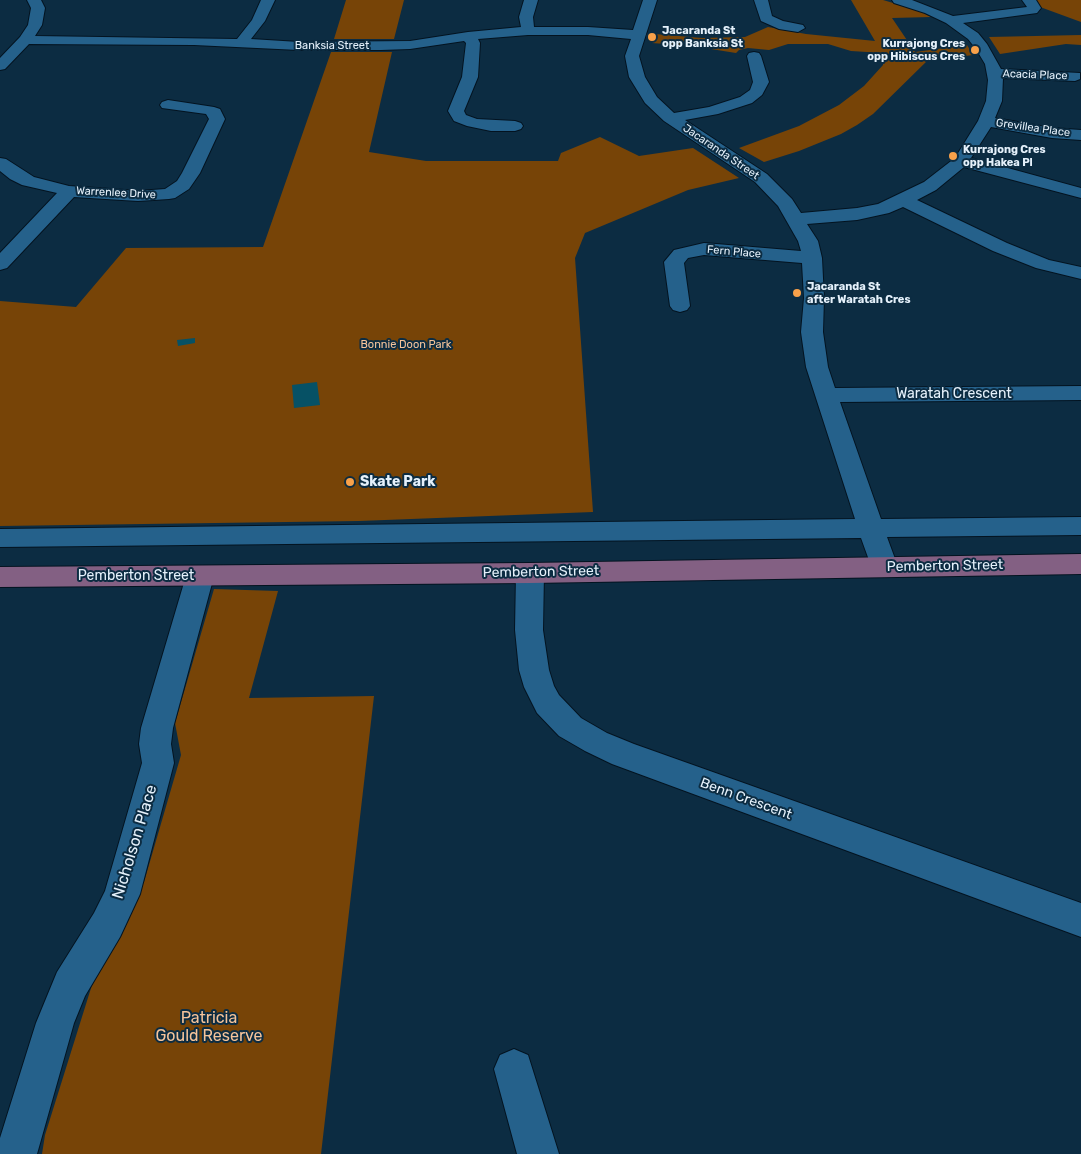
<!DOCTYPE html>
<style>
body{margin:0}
canvas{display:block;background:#0c2c42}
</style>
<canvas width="1081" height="1154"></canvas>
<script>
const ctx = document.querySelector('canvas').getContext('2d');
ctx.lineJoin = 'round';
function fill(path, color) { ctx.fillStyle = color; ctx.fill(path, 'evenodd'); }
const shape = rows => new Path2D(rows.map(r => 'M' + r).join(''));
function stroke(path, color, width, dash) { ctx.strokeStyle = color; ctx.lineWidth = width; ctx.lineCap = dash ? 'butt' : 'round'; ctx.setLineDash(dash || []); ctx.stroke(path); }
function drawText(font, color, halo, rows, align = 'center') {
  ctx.font = font + ' Rubik,sans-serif'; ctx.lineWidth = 4; ctx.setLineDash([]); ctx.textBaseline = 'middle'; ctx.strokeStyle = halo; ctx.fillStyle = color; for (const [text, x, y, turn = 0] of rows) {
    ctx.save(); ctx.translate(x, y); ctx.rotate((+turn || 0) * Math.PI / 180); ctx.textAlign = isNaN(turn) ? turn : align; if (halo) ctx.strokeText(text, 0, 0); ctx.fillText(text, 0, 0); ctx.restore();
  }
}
const green = shape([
 [346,0,404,0,394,39,334,39],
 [851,0,883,0,920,11,931,17,892,18,915,52,967,45,973,55,927,61,873,114,857,125,841,134,799,151,764,162,739,148,799,126,839,105,864,86,883,65,883,53,851,51,828,44,788,44,769,50,748,48,739,50,736,53,692,46,652,43,655,34,702,38,745,37,768,27,806,34,875,41],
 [1021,0,1081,0,1081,22],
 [1081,35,1081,45,1066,44,1000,54,989,37],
 [331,52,392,52,369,152,426,161,558,161,561,153,600,137,639,156,693,148,739,178,688,190,585,233,575,258,593,512,359,521,0,526,0,301,76,307,126,248,263,247],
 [214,589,278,591,249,698,374,696,321,1154,42,1154,45,1135,102,953,144,882,181,755,175,723]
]);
const building = shape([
 [195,338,195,343,178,346,177,340],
 [317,382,320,405,294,408,292,385]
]);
const minor = shape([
 [27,0,41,0,45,8,42,25,35,36,237,39,252,20,261,0,275,0,265,21,251,39,299,42,410,41,468,32,521,27,519,17,524,0,538,0,533,17,534,27,588,27,633,30,643,0,657,0,639,56,645,77,657,97,674,113,709,107,740,97,750,90,753,82,747,56,749,53,754,52,759,53,761,56,769,82,762,95,752,103,718,114,685,120,767,174,792,199,801,213,857,208,878,204,924,182,955,158,978,121,986,101,988,80,985,64,976,49,968,39,946,23,925,13,894,3,892,0,912,0,953,16,1027,7,1022,0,1036,0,1041,8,1037,13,963,23,978,33,987,44,1001,69,1080,73,1080,79,1075,81,1003,78,1002,101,995,118,1052,128,1081,130,1081,140,1052,138,991,127,971,158,1081,188,1081,198,964,167,936,190,917,200,1007,243,1049,260,1081,267,1081,279,1036,268,993,251,903,207,889,213,857,220,807,224,818,241,822,258,824,298,823,332,828,367,835,388,1081,386,1081,400,840,402,881,519,1081,517,1081,535,887,537,898,567,894,574,884,577,874,574,861,538,0,547,0,529,855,519,806,367,801,332,804,298,802,263,704,255,688,258,684,263,690,306,687,310,680,312,673,310,670,306,664,262,674,250,704,243,801,251,798,241,778,206,755,182,664,121,645,103,629,77,625,56,631,39,588,35,528,35,478,39,480,43,478,77,464,111,466,115,477,119,515,121,521,123,523,126,521,129,515,131,491,131,467,126,454,121,448,111,462,77,466,43,464,41,410,49,381,50,299,50,194,45,29,44,5,69,0,70,0,58,20,37,28,25,31,8,27,0],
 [754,0,768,0,772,16,783,21,803,25,805,28,798,32,779,29,761,21,754,0],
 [168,100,214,107,220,109,225,119,200,173,189,189,175,198,169,199,138,201,74,197,7,268,0,270,0,253,57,193,22,185,10,179,0,171,0,158,6,159,34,177,69,186,138,191,165,189,177,181,182,173,209,119,206,114,162,108,160,105,162,102,168,100],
 [530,563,540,566,544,573,543,630,549,670,554,686,559,695,581,718,607,733,634,744,1081,903,1081,937,612,764,585,751,559,736,537,713,524,687,519,670,515,630,516,573,520,566,530,563],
 [200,566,210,569,214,576,173,728,171,744,174,763,140,894,120,937,85,996,74,1023,37,1154,0,1154,0,1138,36,1023,57,972,94,913,105,891,142,763,139,744,141,728,186,576,190,569,200,566],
 [514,1049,528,1055,559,1154,517,1154,494,1069,500,1055,514,1049]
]);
const major = shape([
 [1081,554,1081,574,530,583,0,587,0,567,530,563,1081,554]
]);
const markers = [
 [652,37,5,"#f8a14a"],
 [975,50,5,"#f8a14a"],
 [953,156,5,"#f8a14a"],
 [797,293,5,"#f8a14a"],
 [350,482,5,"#f8a14a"]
];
const farPoinames = [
 ["Jacaranda St",662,31],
 ["opp Banksia St",662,44],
 ["Kurrajong Cres",965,44,"right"],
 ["opp Hibiscus Cres",965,57,"right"],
 ["Kurrajong Cres",963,150],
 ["opp Hakea Pl",963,163],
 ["Jacaranda St",807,287],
 ["after Waratah Cres",807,300]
];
const farStreetnames = [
 ["Banksia Street",332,46],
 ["Acacia Place",1035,75,2],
 ["Grevillea Place",1033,128,8],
 ["Jacaranda Street",721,152,34],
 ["Warrenlee Drive",116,193,3],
 ["Fern Place",734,252,5]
];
const farParknames = [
 ["Bonnie Doon Park",406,345]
];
const streetNames = [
 ["Waratah Crescent",954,394],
 ["Pemberton Street",945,566,-1],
 ["Pemberton Street",541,572,-1],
 ["Pemberton Street",136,576],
 ["Benn Crescent",746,799,20]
];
const poiNames = [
 ["Skate Park",360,482]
];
const nearStreetnames = [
 ["Nicholson Place",135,842,-73]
];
const nearParknames = [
 ["Patricia",209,1018],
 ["Gould Reserve",209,1036]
];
fill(green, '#774407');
fill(building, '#065165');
stroke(minor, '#031320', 2);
stroke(major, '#031320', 2);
fill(minor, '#25618b');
fill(major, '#836083');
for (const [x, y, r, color] of markers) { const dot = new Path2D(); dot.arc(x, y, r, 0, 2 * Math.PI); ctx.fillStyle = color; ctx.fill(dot); stroke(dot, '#0c2c42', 2); }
drawText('bold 11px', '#e5f1fb', '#0c2c42', farPoinames, 'left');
drawText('11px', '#e5f1fb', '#0c2c42', farStreetnames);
drawText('11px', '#f6c49a', '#0c2c42', farParknames);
drawText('14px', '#e5f1fb', '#0c2c42', streetNames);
drawText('bold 14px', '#e5f1fb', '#0c2c42', poiNames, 'left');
drawText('16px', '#e5f1fb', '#0c2c42', nearStreetnames);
drawText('16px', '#f6c49a', '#0c2c42', nearParknames);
</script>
